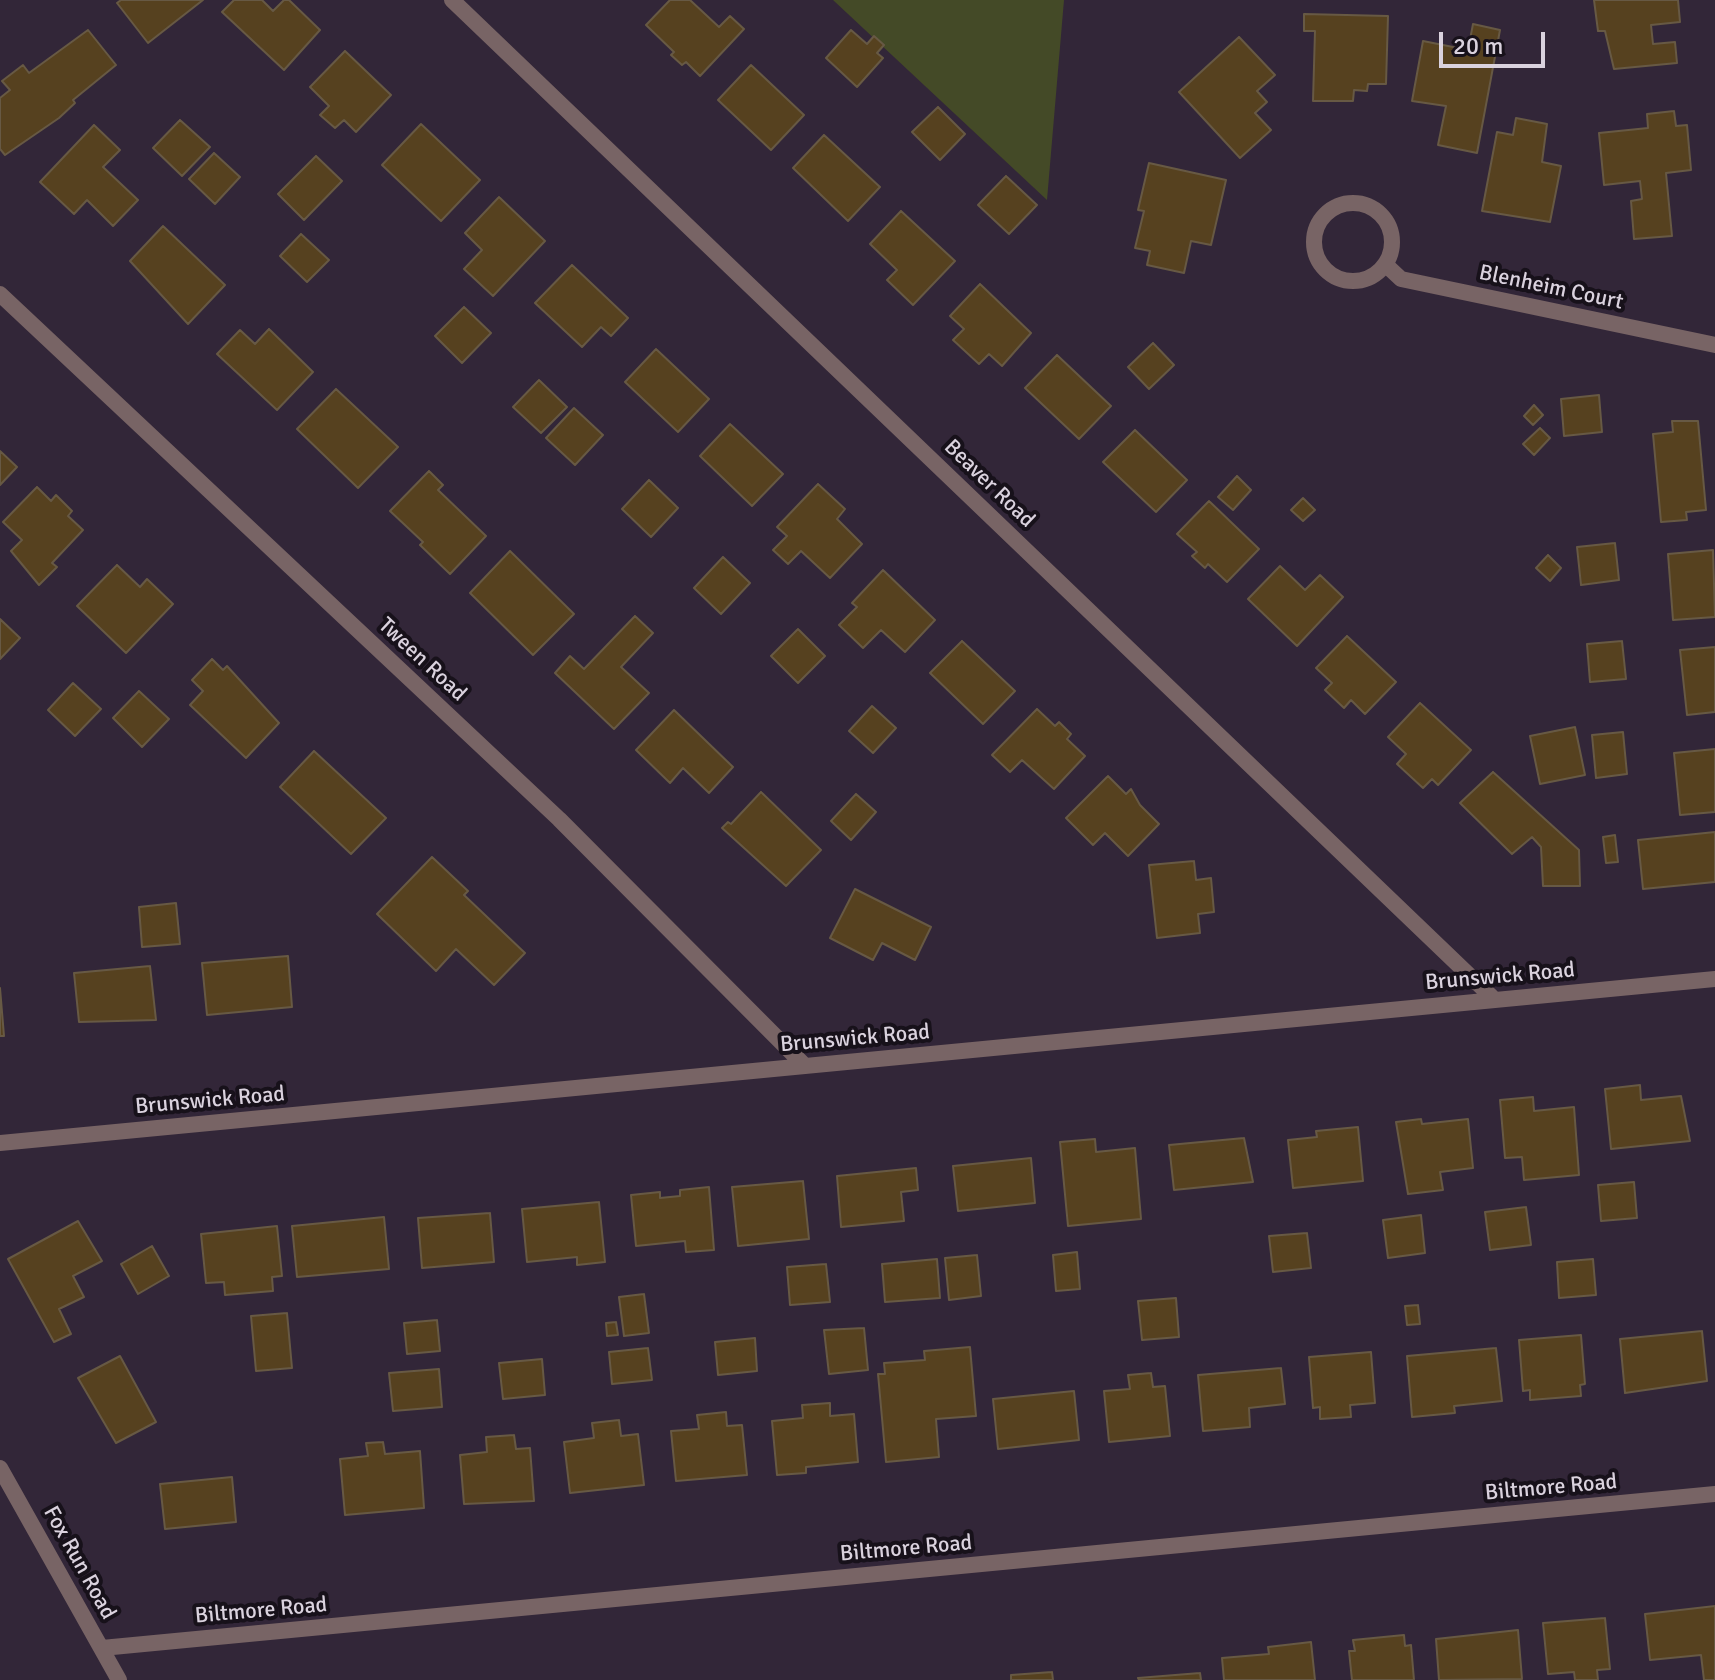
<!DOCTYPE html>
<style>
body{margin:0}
#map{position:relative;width:1715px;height:1680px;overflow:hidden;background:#322638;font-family:Signika,sans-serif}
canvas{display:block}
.scale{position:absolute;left:1439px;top:32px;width:106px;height:36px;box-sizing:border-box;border:4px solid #dad2de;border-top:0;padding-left:10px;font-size:24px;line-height:28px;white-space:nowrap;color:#dad2de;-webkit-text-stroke:6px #17111a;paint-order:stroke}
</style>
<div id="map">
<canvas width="1715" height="1680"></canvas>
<div class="scale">20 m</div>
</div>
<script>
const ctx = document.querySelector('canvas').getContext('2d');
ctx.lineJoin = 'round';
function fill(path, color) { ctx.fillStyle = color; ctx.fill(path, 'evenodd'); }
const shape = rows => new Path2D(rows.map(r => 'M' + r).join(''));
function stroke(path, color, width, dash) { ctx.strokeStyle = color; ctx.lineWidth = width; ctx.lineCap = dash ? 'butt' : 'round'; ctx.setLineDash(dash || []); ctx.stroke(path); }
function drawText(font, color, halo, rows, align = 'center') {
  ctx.font = font + ' Signika,sans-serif'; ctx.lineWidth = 8; ctx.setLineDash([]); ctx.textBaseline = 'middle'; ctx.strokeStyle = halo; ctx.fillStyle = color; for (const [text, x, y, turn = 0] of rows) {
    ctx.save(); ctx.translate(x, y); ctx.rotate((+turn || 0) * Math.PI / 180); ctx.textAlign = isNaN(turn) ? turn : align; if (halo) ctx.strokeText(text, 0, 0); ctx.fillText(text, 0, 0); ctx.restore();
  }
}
const green = shape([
 [833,0,1064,0,1047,200]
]);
const building = shape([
 [121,0,203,0,148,43,117,3,121,0],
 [234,0,262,0,273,11,284,0,289,0,320,30,284,70,222,12,234,0],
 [670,0,690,0,719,27,730,16,744,29,700,76,686,62,682,65,671,55,674,52,646,25,670,0],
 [1594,0,1678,0,1680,22,1651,25,1653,44,1675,42,1677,63,1614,69,1605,31,1598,31,1594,0],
 [1304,14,1388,16,1386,84,1368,84,1367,91,1354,90,1353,101,1313,101,1315,31,1304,31,1304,14],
 [1473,24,1500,30,1477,153,1438,145,1446,106,1412,101,1423,41,1468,50,1473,24],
 [88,30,116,65,73,100,75,103,59,118,5,155,0,149,0,98,10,90,2,81,23,65,29,73,88,30],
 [851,30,867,44,874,36,884,45,877,53,883,58,857,87,826,58,851,30],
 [1239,37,1275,75,1257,91,1267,102,1255,113,1271,130,1240,158,1179,92,1239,37],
 [345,51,391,95,356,132,344,120,335,128,320,115,329,106,310,87,345,51],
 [751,65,804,115,771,150,718,100,751,65],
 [938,107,965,134,940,160,912,132,938,107],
 [1674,111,1676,126,1687,125,1691,170,1666,173,1672,236,1634,239,1631,201,1642,199,1640,181,1604,185,1599,133,1648,128,1647,114,1674,111],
 [1516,118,1547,124,1542,162,1561,166,1550,222,1482,211,1497,132,1513,135,1516,118],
 [180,120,210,147,182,176,153,148,180,120],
 [421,124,480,180,441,221,382,165,421,124],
 [94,125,120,150,103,167,138,200,113,226,87,200,74,214,40,182,94,125],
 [824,135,880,187,848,221,793,168,824,135],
 [214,153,240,177,215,204,189,179,214,153],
 [316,156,342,181,304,220,278,194,316,156],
 [1149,163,1226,180,1211,245,1191,241,1184,273,1147,265,1150,251,1135,248,1144,211,1138,210,1149,163],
 [1006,176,1037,205,1009,234,978,205,1006,176],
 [499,197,545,241,493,296,464,269,482,250,465,233,499,197],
 [901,211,955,261,913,305,887,280,897,270,870,244,901,211],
 [163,226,225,285,188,324,130,261,163,226],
 [301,234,329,260,307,282,280,256,301,234],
 [572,265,628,318,611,336,601,327,582,347,535,303,572,265],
 [980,284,1031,333,1002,366,989,354,979,364,953,340,964,329,950,316,980,284],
 [464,307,491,333,462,363,435,336,464,307],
 [269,329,313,372,277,410,217,354,240,330,255,344,269,329],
 [1153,343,1174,365,1149,389,1128,367,1153,343],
 [656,349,709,399,678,432,625,382,656,349],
 [1057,355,1111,406,1079,439,1025,388,1057,355],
 [539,380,567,407,541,433,513,407,539,380],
 [336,389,398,447,358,488,297,429,336,389],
 [1599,395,1602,432,1564,436,1561,399,1599,395],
 [1534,405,1543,415,1533,425,1524,416,1534,405],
 [574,408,603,435,575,465,546,438,574,408],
 [1672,421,1698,421,1706,510,1686,512,1687,520,1661,522,1653,434,1673,432,1672,421],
 [730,424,783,474,752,506,700,456,730,424],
 [1540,428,1550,438,1534,455,1523,444,1540,428],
 [1135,430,1187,480,1156,512,1103,462,1135,430],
 [0,451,17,467,0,485,0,451],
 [429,471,443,485,438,490,486,536,450,574,420,545,423,542,390,511,429,471],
 [1237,476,1251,490,1233,510,1218,497,1237,476],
 [649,480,678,508,651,537,622,509,649,480],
 [818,484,845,509,837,519,862,544,830,578,801,551,788,564,773,550,787,536,777,527,818,484],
 [37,487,51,501,56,495,72,511,68,516,83,530,52,563,57,567,39,585,11,551,22,540,3,522,37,487],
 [1303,498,1315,510,1303,521,1291,510,1303,498],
 [1209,501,1259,549,1227,582,1208,564,1205,568,1192,556,1197,552,1177,534,1209,501],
 [1615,543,1619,580,1581,585,1577,547,1615,543],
 [1713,550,1715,617,1673,620,1668,554,1713,550],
 [510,551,574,614,533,655,470,593,510,551],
 [1548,555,1561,568,1550,581,1536,568,1548,555],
 [723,557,750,583,721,614,694,588,723,557],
 [117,565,140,587,147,579,173,604,126,653,77,606,117,565],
 [1280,566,1305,590,1320,575,1343,597,1297,646,1248,599,1280,566],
 [883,570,935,620,905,652,881,630,863,648,839,625,857,607,852,603,883,570],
 [635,616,653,633,621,667,649,693,614,729,555,673,570,656,584,669,635,616],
 [0,619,20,638,0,659,0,619],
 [798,629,825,656,798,683,771,656,798,629],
 [1347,636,1396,682,1365,714,1351,700,1344,708,1325,690,1332,683,1316,668,1347,636],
 [962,641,1015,691,983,724,930,673,962,641],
 [1622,641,1626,679,1590,682,1587,644,1622,641],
 [1715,647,1715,712,1687,715,1680,650,1715,647],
 [212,659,223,670,227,666,279,723,246,758,190,705,203,691,192,680,212,659],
 [73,683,101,709,75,736,48,710,73,683],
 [139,691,169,719,142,747,113,718,139,691],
 [1420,703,1471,750,1438,785,1432,779,1423,788,1397,764,1406,754,1388,737,1420,703],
 [872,706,896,728,873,753,849,731,872,706],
 [1037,709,1055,726,1059,722,1071,734,1067,739,1085,756,1054,789,1022,760,1010,772,992,755,1037,709],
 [674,710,733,767,709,793,683,768,670,783,636,750,674,710],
 [1575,727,1585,775,1540,784,1530,736,1575,727],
 [1623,732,1627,774,1596,778,1592,735,1623,732],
 [1715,749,1715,812,1680,815,1674,753,1715,749],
 [314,751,386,818,351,854,280,787,314,751],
 [1493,772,1579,850,1580,886,1543,886,1541,847,1532,837,1512,854,1460,803,1493,772],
 [1108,776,1126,794,1131,789,1140,805,1159,824,1128,856,1105,833,1093,845,1066,818,1108,776],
 [761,792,821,850,786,886,722,828,728,822,731,824,761,792],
 [856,794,876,812,851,840,831,821,856,794],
 [1715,832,1715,882,1643,889,1638,840,1715,832],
 [1615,835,1618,862,1606,863,1603,837,1615,835],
 [432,857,468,891,464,895,525,953,494,985,456,949,436,971,377,914,432,857],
 [1194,861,1196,880,1211,878,1214,912,1198,914,1200,933,1157,938,1149,865,1194,861],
 [855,889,931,927,915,960,882,943,873,960,830,938,855,889],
 [176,903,180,944,142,947,139,907,176,903],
 [288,956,292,1007,207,1015,202,963,288,956],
 [150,966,156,1020,79,1022,74,973,150,966],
 [0,988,4,1036,0,1036,0,988],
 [1640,1085,1641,1100,1681,1096,1690,1141,1611,1149,1605,1089,1640,1085],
 [1533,1097,1534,1111,1574,1107,1579,1175,1524,1180,1522,1157,1505,1158,1500,1100,1533,1097],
 [1421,1119,1422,1124,1468,1119,1473,1168,1440,1172,1443,1190,1408,1194,1396,1122,1421,1119],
 [1358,1127,1363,1181,1293,1188,1288,1140,1317,1137,1316,1131,1358,1127],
 [1244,1138,1253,1182,1174,1190,1169,1145,1244,1138],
 [1095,1139,1096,1152,1135,1148,1141,1219,1068,1226,1060,1142,1095,1139],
 [1031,1158,1035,1203,958,1211,953,1166,1031,1158],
 [916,1168,918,1190,901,1192,904,1221,841,1227,837,1176,916,1168],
 [803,1181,809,1239,738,1246,732,1187,803,1181],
 [1634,1182,1637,1218,1601,1221,1598,1185,1634,1182],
 [709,1187,714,1250,686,1252,685,1241,636,1246,631,1195,660,1192,660,1198,680,1196,680,1190,709,1187],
 [599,1202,605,1262,577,1265,577,1257,527,1262,522,1209,599,1202],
 [1526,1207,1531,1245,1490,1250,1485,1212,1526,1207],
 [490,1213,494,1262,422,1268,418,1218,490,1213],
 [1421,1215,1425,1253,1388,1258,1383,1220,1421,1215],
 [384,1217,389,1269,297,1277,292,1226,384,1217],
 [78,1221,102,1261,73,1276,84,1297,59,1309,71,1334,54,1342,8,1259,78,1221],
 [277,1226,282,1276,272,1277,273,1291,225,1295,224,1282,206,1283,201,1234,277,1226],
 [1307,1233,1311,1268,1273,1272,1269,1236,1307,1233],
 [152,1246,169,1276,138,1294,121,1264,152,1246],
 [1077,1252,1080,1289,1056,1291,1053,1255,1077,1252],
 [977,1255,981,1296,949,1300,945,1258,977,1255],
 [937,1259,940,1298,885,1302,882,1264,937,1259],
 [1593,1259,1596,1295,1559,1298,1557,1262,1593,1259],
 [826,1264,830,1302,790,1305,787,1267,826,1264],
 [644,1294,649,1333,624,1336,619,1297,644,1294],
 [1176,1298,1179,1337,1142,1340,1138,1301,1176,1298],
 [1418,1305,1420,1324,1407,1325,1405,1306,1418,1305],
 [287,1313,292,1368,256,1371,251,1316,287,1313],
 [437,1320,440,1351,407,1354,404,1323,437,1320],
 [616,1322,618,1335,607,1336,606,1323,616,1322],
 [864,1328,868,1370,829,1374,824,1330,864,1328],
 [1702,1331,1707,1381,1625,1393,1620,1339,1702,1331],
 [1581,1335,1585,1384,1580,1385,1581,1396,1530,1400,1530,1390,1523,1391,1519,1340,1581,1335],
 [755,1338,757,1371,718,1375,715,1342,755,1338],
 [970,1347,976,1416,936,1419,939,1457,886,1462,878,1374,885,1374,884,1363,925,1360,924,1351,970,1347],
 [648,1348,652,1380,612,1384,609,1352,648,1348],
 [1496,1348,1502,1401,1454,1406,1455,1413,1412,1417,1407,1356,1496,1348],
 [1371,1352,1375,1403,1350,1405,1351,1417,1320,1419,1320,1407,1313,1408,1309,1357,1371,1352],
 [120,1356,156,1422,116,1443,78,1378,120,1356],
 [542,1359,545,1395,503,1399,499,1363,542,1359],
 [1281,1368,1285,1404,1249,1408,1250,1427,1203,1431,1198,1375,1281,1368],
 [439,1369,442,1407,393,1411,389,1373,439,1369],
 [1151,1373,1153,1387,1165,1386,1170,1436,1109,1442,1104,1391,1130,1389,1128,1375,1151,1373],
 [1074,1391,1079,1440,998,1449,993,1399,1074,1391],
 [830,1403,830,1416,854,1414,858,1462,806,1467,806,1473,777,1475,772,1421,803,1418,802,1405,830,1403],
 [726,1412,727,1426,742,1425,747,1475,676,1481,671,1431,699,1429,697,1415,726,1412],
 [619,1420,621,1436,638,1434,644,1485,570,1493,564,1442,594,1438,592,1423,619,1420],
 [514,1435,516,1449,530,1448,534,1501,464,1504,460,1455,487,1452,486,1437,514,1435],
 [383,1442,385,1454,420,1451,424,1508,345,1515,340,1459,368,1456,366,1443,383,1442],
 [232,1477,236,1522,165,1529,160,1484,232,1477],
 [1715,1606,1715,1680,1704,1680,1701,1655,1650,1660,1645,1614,1715,1606],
 [1605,1618,1610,1669,1597,1670,1598,1680,1575,1680,1574,1672,1548,1674,1543,1623,1605,1618],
 [1518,1630,1522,1679,1439,1680,1436,1639,1518,1630],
 [1404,1635,1405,1646,1411,1645,1414,1680,1352,1680,1349,1651,1355,1651,1353,1640,1404,1635],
 [1311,1642,1315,1680,1224,1680,1222,1658,1269,1654,1268,1647,1311,1642],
 [1052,1672,1053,1680,1011,1680,1011,1675,1052,1672],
 [1200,1673,1201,1680,1139,1680,1138,1678,1200,1673]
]);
const street = shape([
 [452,0,1495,1000],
 '1314 242a39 39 0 1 1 78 0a39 39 0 1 1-78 0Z',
 [1385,264,1401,279,1715,345],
 [0,294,559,819,805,1066],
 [0,1143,1715,979],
 [0,1468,119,1680],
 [102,1648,1715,1494]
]);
const streetNames = [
 ["Blenheim Court",1551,288,12],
 ["Beaver Road",989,484,44],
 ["Tween Road",422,660,43],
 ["Brunswick Road",1500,977,-5],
 ["Brunswick Road",855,1039,-5],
 ["Brunswick Road",210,1101,-5],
 ["Biltmore Road",1551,1488,-5],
 ["Biltmore Road",906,1549,-5],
 ["Fox Run Road",79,1563,61],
 ["Biltmore Road",261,1611,-5]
];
fill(green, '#444a27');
fill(building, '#56411f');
stroke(building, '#675944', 2);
stroke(street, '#786465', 16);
drawText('22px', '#dad2de', '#17111a', streetNames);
</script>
